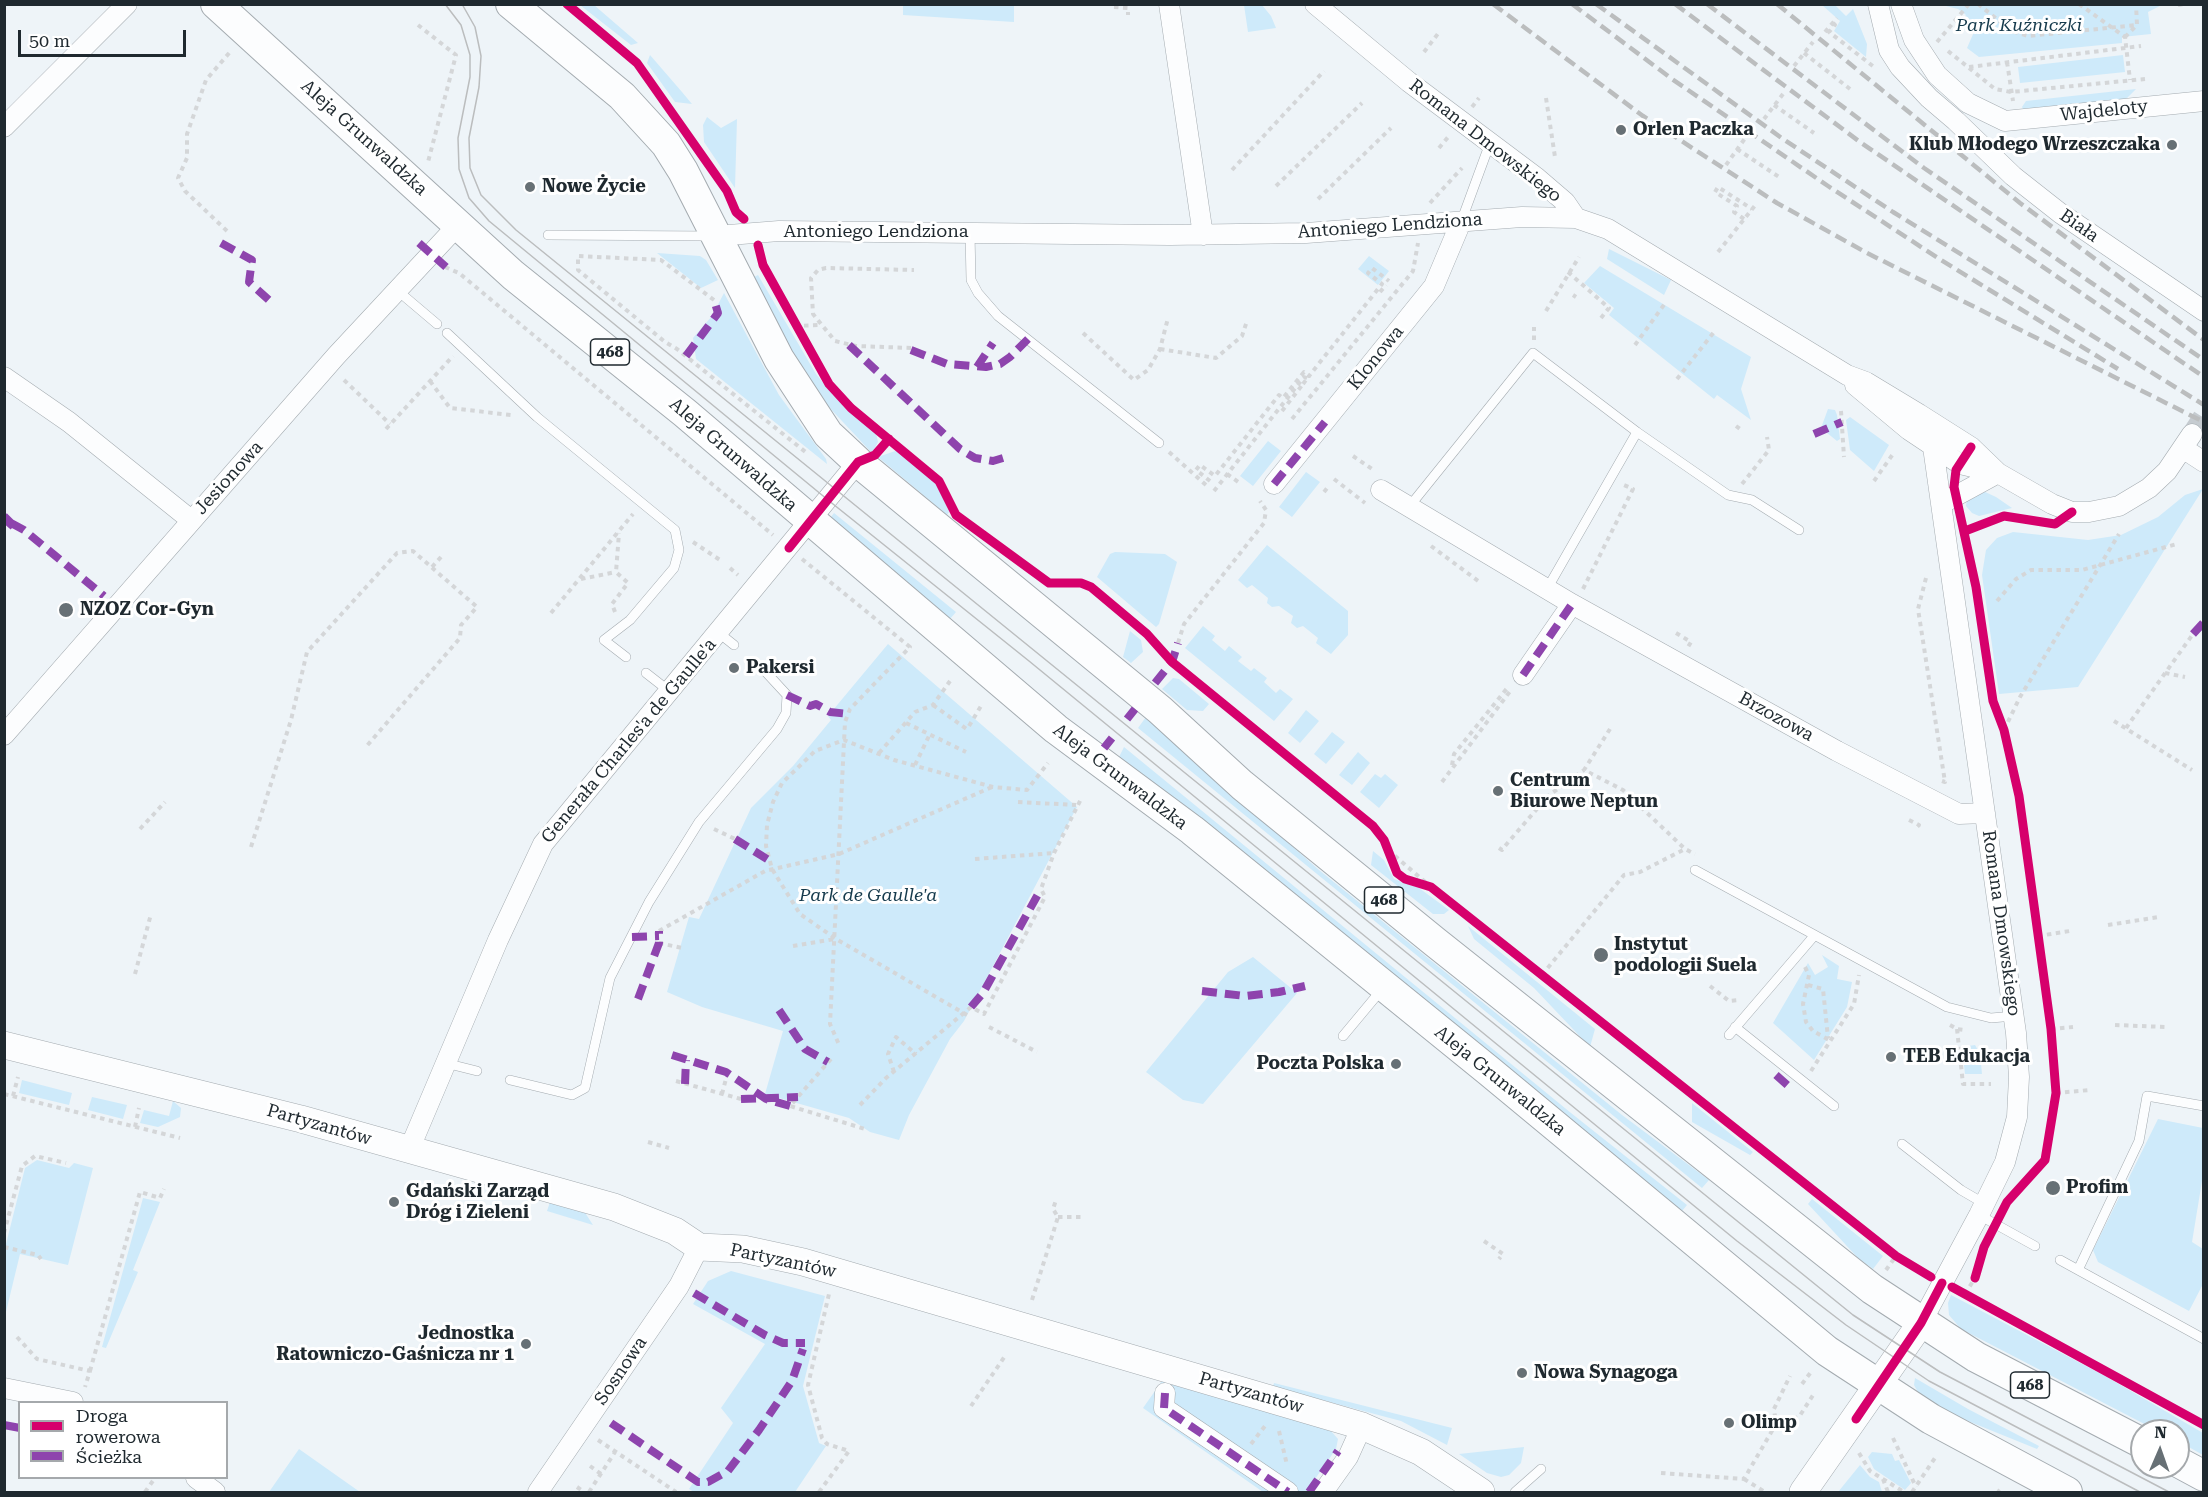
<!DOCTYPE html>
<meta charset="utf-8">
<style>
body{margin:0}
#map{position:relative;width:2208px;height:1497px;overflow:hidden;background:#eef4f8;font-family:"Roboto Serif",serif}
canvas{display:block}
.frame{position:absolute;inset:0;border:6px solid #1f292f;pointer-events:none}
.legend{position:absolute;left:18px;top:1401px;width:210px;height:78px;box-sizing:border-box;background:#fff;border:2px solid #a5a9ac;margin:0;padding:8px 10px;list-style:none;font-size:18px;color:#1f292f}
.legend li{display:flex;align-items:center;gap:12px;height:30px}
.legend b{width:30px;border:2px solid #a5a9ac}
.north{position:absolute;left:2130px;top:1419px;width:60px;height:60px;box-sizing:border-box;background:#fff;border:2px solid #a5a9ac;border-radius:50%;rotate:2deg;font-size:16px;font-weight:700;line-height:24px;text-align:center;color:#1f292f}
.north::after{content:'';display:block;margin:auto;width:21px;height:27px;background:#677075;clip-path:polygon(50% 0,100% 100%,50% 72%,0 100%)}
.scale{position:absolute;left:18px;top:30px;width:168px;height:27px;box-sizing:border-box;border:3px solid #1f292f;border-top:0;padding-left:8px;font-size:18px;line-height:21px;white-space:nowrap;color:#1f292f;-webkit-text-stroke:4px #fff;paint-order:stroke}
</style>
<div id="map">
<canvas width="2208" height="1497"></canvas>
<div class="frame"></div>
<ul class="legend">
<li><b style="height:8px;background:#d6006c"></b>Droga rowerowa</li>
<li><b style="height:8px;background:#8e44ad"></b>Ścieżka</li>
</ul>
<div class="north">N</div>
<div class="scale">50 m</div>
</div>
<script>
const ctx = document.querySelector('canvas').getContext('2d');
ctx.lineJoin = 'round';
function fill(path, color) { ctx.fillStyle = color; ctx.fill(path, 'evenodd'); }
const shape = rows => new Path2D(rows.map(r => 'M' + r).join(''));
function stroke(path, color, width, dash) { ctx.strokeStyle = color; ctx.lineWidth = width; ctx.lineCap = dash ? 'butt' : 'round'; ctx.setLineDash(dash || []); ctx.stroke(path); }
function drawText(font, color, halo, rows, align = 'center') {
  ctx.font = font + ' "Roboto Serif",serif'; ctx.lineWidth = 6; ctx.setLineDash([]); ctx.textBaseline = 'middle'; ctx.strokeStyle = halo; ctx.fillStyle = color; for (const [text, x, y, turn = 0] of rows) {
    ctx.save(); ctx.translate(x, y); ctx.rotate((+turn || 0) * Math.PI / 180); ctx.textAlign = isNaN(turn) ? turn : align; if (halo) ctx.strokeText(text, 0, 0); ctx.fillText(text, 0, 0); ctx.restore();
  }
}
const green = shape([
 [580,5,594,5,638,43,631,45],
 [903,5,1014,5,1014,22,903,15],
 [1244,5,1262,5,1271,16,1276,28,1248,32],
 [1822,5,1835,5,1846,16,1853,9,1867,44,1866,57,1834,31,1840,21],
 [1942,5,2162,5,2148,12,2151,34,2122,37,2122,43,1979,57,1967,48,1974,32,1970,23,1964,18,1966,15,1958,9],
 [650,55,682,92,692,104,675,102,647,63],
 [2123,55,2125,72,2020,83,2018,67],
 [2136,89,2124,101,2024,111,2022,107,2026,101],
 [707,117,721,128,737,119,735,188,704,142,703,125],
 [1609,249,1671,280,1664,295,1607,259],
 [657,253,700,256,706,260,718,280,701,288],
 [1369,256,1389,271,1378,285,1358,269],
 [1600,266,1751,357,1741,389,1751,420,1717,395,1714,399,1609,315,1614,308,1584,283],
 [758,275,816,374,834,396,876,433,878,442,872,453,826,404,794,357,752,278],
 [724,293,779,395,826,459,827,464,696,359,693,338,712,316],
 [1828,409,1835,410,1837,415,1840,439,1837,441,1821,428],
 [1850,417,1889,445,1874,471,1850,450,1846,420],
 [1268,441,1281,451,1253,486,1240,476],
 [898,450,938,485,949,512,947,515,878,457],
 [1306,472,1320,482,1292,517,1279,507],
 [2203,489,2078,687,1999,694,1982,575,1986,550,1997,538,2013,532,2088,540,2121,535,2158,517,2185,495],
 [1983,491,1996,497,2012,508,1979,516,1972,513,1966,506,1967,499],
 [834,513,956,612,950,619,832,522,831,517],
 [1267,545,1348,611,1348,635,1331,654,1316,643,1318,638,1303,626,1297,628,1291,623,1293,616,1279,606,1272,607,1267,603,1268,598,1252,585,1247,588,1238,580],
 [1115,552,1165,554,1177,562,1159,624,1156,627,1097,577,1110,554],
 [1203,626,1215,636,1212,640,1225,651,1229,646,1242,657,1238,661,1251,671,1254,668,1267,678,1264,682,1276,693,1280,689,1293,699,1274,721,1185,648],
 [1130,631,1141,640,1143,652,1131,663,1123,657],
 [888,644,1077,807,964,1021,950,1039,909,1115,899,1140,870,1132,849,1118,765,1094,783,1031,702,1007,667,992,689,917,699,919,751,808,793,766,831,720,828,716],
 [1173,678,1179,679,1209,704,1203,711,1187,710,1162,689],
 [1306,710,1319,721,1300,743,1288,733],
 [1146,717,1319,870,1622,1115,1709,1180,1702,1188,1138,728],
 [1332,732,1345,742,1326,764,1314,754],
 [1124,747,1571,1113,1687,1205,1682,1211,1353,941,1119,757],
 [1358,752,1370,763,1352,785,1339,775],
 [1375,774,1381,778,1385,774,1398,785,1379,808,1360,792],
 [1373,851,1384,860,1394,879,1419,888,1449,910,1444,914,1433,914,1371,865],
 [1468,926,1595,1029,1590,1047,1534,988,1474,939],
 [1822,955,1839,966,1837,979,1852,982,1847,1007,1814,1060,1773,1023,1808,963,1815,975,1828,967],
 [1253,957,1297,993,1203,1104,1183,1100,1146,1072,1228,972],
 [1975,1045,1980,1054,1982,1074,1965,1074,1962,1047],
 [22,1080,72,1093,69,1105,19,1093],
 [92,1097,127,1105,123,1119,88,1110],
 [173,1101,181,1108,180,1117,158,1127,140,1123,144,1110,169,1116],
 [1692,1103,1753,1152,1750,1155,1692,1122],
 [2158,1119,2203,1128,2203,1175,2192,1242,2203,1249,2203,1284,2189,1311,2098,1262,2093,1250],
 [37,1160,69,1168,74,1163,93,1168,68,1265,20,1254,5,1316,5,1248,25,1168],
 [143,1198,160,1202,133,1270,138,1272,106,1348,102,1347],
 [1812,1199,1883,1256,1873,1269,1858,1258,1808,1204],
 [550,1202,584,1211,593,1225,547,1211],
 [731,1271,825,1296,803,1386,819,1443,826,1446,795,1492,694,1492,689,1489,733,1423,721,1408,765,1344,693,1304,708,1281],
 [1951,1295,2105,1376,2203,1433,2203,1455,2178,1441,2178,1431,2158,1431,1961,1329,1949,1315,1948,1303],
 [1915,1378,1968,1409,2039,1446,2037,1449,1953,1415,1919,1394,1914,1385],
 [1162,1381,1322,1428,1331,1431,1338,1439,1336,1449,1306,1492,1263,1492,1143,1408],
 [1274,1383,1452,1428,1447,1445,1401,1421,1273,1387],
 [1524,1447,1521,1463,1509,1475,1501,1477,1487,1473,1459,1454],
 [299,1449,360,1492,269,1492],
 [1872,1452,1892,1454,1895,1461,1899,1460,1911,1483,1905,1490,1874,1469,1868,1457],
 [1860,1465,1870,1477,1879,1482,1882,1492,1838,1492]
]);
const streetTunnel = shape([
 [2192,434,2204,415]
]);
const path = shape([
 [1978,4,2012,31,2028,36,2137,25],
 [2079,4,2125,37,2130,80],
 [2178,5,2184,4],
 [1114,7,1128,8,1128,15],
 [1833,23,1835,25,1829,32,1874,67],
 [418,25,456,55,428,162],
 [1825,32,1837,18],
 [2125,37,2137,25,2136,4],
 [1937,42,1969,4],
 [1948,51,1995,89,2011,92,2145,79],
 [1424,52,1440,31],
 [1804,53,1850,89],
 [2007,62,2013,101],
 [1794,66,1813,42],
 [1969,67,2141,46],
 [1546,98,1555,157],
 [1774,105,1814,133],
 [1472,107,1479,98],
 [1764,119,1783,94],
 [1439,148,1449,136],
 [1737,149,1779,177],
 [1726,165,1746,137],
 [1232,170,1324,71],
 [1276,186,1362,103],
 [1318,199,1391,128],
 [1430,203,1462,168],
 [1744,219,1734,212,1737,206,1715,192,1718,187,1752,209],
 [227,231,185,191,178,178,187,158,187,134,206,80,230,52],
 [1718,252,1757,203],
 [445,267,459,273,773,535],
 [1568,272,1609,308,1601,318],
 [1380,292,1386,285],
 [1573,295,1576,297],
 [714,300,661,260,578,256,578,270,665,342,677,349,808,454],
 [1546,311,1579,257],
 [795,326,819,325],
 [1083,333,1134,380,1148,370,1160,349,1168,318],
 [1534,340,1534,327],
 [1635,345,1666,302],
 [911,348,856,346,835,341,813,314,811,278,818,270,826,268,914,270],
 [1160,349,1216,358,1242,336,1247,321],
 [1677,379,1714,332],
 [344,380,390,424],
 [430,381,450,408,511,415],
 [1282,411,1303,384],
 [1841,411,1844,457],
 [1292,419,1413,271,1418,243],
 [1736,426,1740,429],
 [386,429,453,356],
 [1169,452,1206,485],
 [1353,456,1375,471],
 [1227,474,1241,484],
 [1334,479,1365,503],
 [1210,481,1196,470,1200,465,1215,476,1279,395,1283,398,1304,372,1309,376,1382,284,1368,273,1372,268,1389,281],
 [1874,481,1893,454],
 [1742,484,1769,450,1767,437],
 [1214,491,1304,377,1311,380],
 [1324,492,1328,487],
 [693,542,720,560],
 [1431,546,1481,583],
 [802,559,910,647,850,709,845,722,830,1024,840,1047],
 [432,567,441,557],
 [730,568,738,575],
 [1926,578,1918,609,1945,782,1942,781],
 [581,579,616,572],
 [1583,589,1633,489,1624,485],
 [1997,601,2016,579,2031,570,2082,570,2177,544],
 [615,612,612,604,628,583,616,572,619,533],
 [551,613,633,514],
 [1676,633,1691,642,1688,647],
 [1178,643,1184,624,1264,523,1266,510,1260,501],
 [2165,673,2185,677],
 [933,705,968,730],
 [2114,721,2192,770],
 [906,723,966,752],
 [969,726,981,706],
 [2126,728,2193,634],
 [1610,729,1584,770,1623,790,1685,849,1695,854],
 [2004,730,2020,697,2119,534],
 [879,753,915,712,933,705,950,681],
 [915,765,929,736],
 [1452,765,1454,754,1508,687],
 [1442,782,1511,690],
 [1018,802,1076,805],
 [1909,820,1919,825,1917,827],
 [140,829,165,802],
 [714,829,735,839],
 [251,847,291,720,307,652,397,553,413,551,477,607,461,625,460,638,365,748],
 [1499,848,1502,850,1505,846,1548,796,1584,770],
 [1388,850,1431,887],
 [975,859,1054,853],
 [2108,925,2159,917],
 [659,931,765,871,839,854,992,787],
 [2038,936,2070,931],
 [659,943,682,948],
 [793,946,834,939],
 [1805,967,1809,975,1803,1004,1806,1022,1813,1031,1831,1041],
 [135,974,151,914],
 [1542,975,1624,875,1640,872,1685,849],
 [1808,985,1823,989,1828,1038],
 [1710,986,1729,1001,1740,1000],
 [967,1015,836,939,800,914,772,869,766,846,767,825,773,802,782,783,815,751,844,740,894,760,993,787,1027,790,1048,763],
 [1950,1025,1957,1029,1965,1030],
 [2115,1025,2166,1027],
 [989,1027,1037,1052],
 [1957,1029,1963,1084,1991,1084],
 [2051,1029,2073,1027],
 [831,1059,790,1106,865,1129],
 [1811,1071,1854,1004,1859,975],
 [894,1072,888,1054,896,1037,916,1054],
 [676,1081,741,1099],
 [2056,1093,2090,1090],
 [4,1094,180,1138],
 [722,1094,728,1071],
 [13,1096,18,1077],
 [860,1105,886,1078,971,1007,984,1014,1045,897,1041,889,1054,853,1081,799],
 [135,1127,139,1108],
 [648,1142,669,1148],
 [1058,1217,1082,1217],
 [4,1233,22,1166,35,1156,66,1163],
 [1484,1241,1503,1254,1499,1259],
 [4,1247,38,1255,41,1259],
 [1886,1270,1896,1256],
 [1965,1294,1975,1278],
 [1032,1300,1058,1217,1053,1209,1056,1200],
 [17,1337,37,1359,90,1371,85,1387],
 [90,1371,140,1192,160,1198,164,1189],
 [1802,1384,1811,1372],
 [971,1406,1005,1356],
 [1776,1424,1799,1417,1815,1392],
 [1279,1431,1287,1465],
 [1893,1438,1916,1487],
 [598,1440,676,1492],
 [1251,1444,1265,1426],
 [1859,1453,1870,1471,1904,1492],
 [590,1466,601,1474],
 [1661,1473,1744,1479,1776,1424,1774,1409,1790,1376],
 [1744,1479,1765,1492],
 [1883,1479,1888,1492],
 [577,1487,584,1492],
 [145,1492,155,1478],
 [589,1492,615,1452],
 [819,1492,849,1451,827,1444,822,1438,808,1385,829,1294],
 [1912,1492,1937,1455],
 [1998,1492,2000,1490]
]);
const lane = shape([
 [1461,222,1490,143],
 [970,233,971,280,978,293,998,316,1159,443],
 [548,235,711,236],
 [398,291,437,324],
 [447,333,537,417,675,530,679,550,674,568,630,620,604,640,626,657],
 [1409,507,1533,353,1637,432,1728,495,1752,500,1799,530],
 [1547,589,1637,432],
 [719,633,734,645],
 [646,673,669,691],
 [1695,870,1947,1007,1991,1018,2014,1016],
 [1735,1027,1834,1106],
 [1729,1035,1814,936],
 [1343,1036,1383,988],
 [445,1063,477,1071],
 [510,1080,572,1095,585,1088,610,978,649,902,699,822,777,729,786,713,787,695,763,669],
 [1902,1144,1961,1190,1985,1204],
 [1979,1215,2035,1246],
 [2060,1260,2204,1339],
 [2078,1270,2139,1141,2147,1096,2204,1106],
 [1515,1492,1541,1469]
]);
const street = shape([
 [1169,4,1203,235],
 [1315,4,1409,82,1537,178,1565,202,1576,218],
 [1878,4,1889,50,1900,67,1929,98,1956,121,2013,176,2060,213,2204,311],
 [1901,4,1914,40,1937,75,1968,103,2005,121,2204,101],
 [4,127,127,4],
 [716,236,779,231,1170,235,1306,233,1522,217,1576,218,1608,229,1847,375,1866,382,1919,414,1971,447,1998,473,2052,504,2072,512,2089,512,2119,506,2149,488,2167,471,2192,434],
 [4,377,69,422,191,520],
 [1855,385,1909,430,1960,464,1998,473],
 [2184,449,2204,462],
 [1274,484,1434,286,1461,222],
 [1381,490,1572,604,1837,751,1959,814,1985,813],
 [1941,504,1998,473],
 [1523,675,1572,604],
 [4,735,336,356,458,225],
 [409,1150,498,940,543,844,858,462],
 [1921,1323,1979,1215,2005,1162,2017,1117,2019,1077,2016,1033,1933,447],
 [4,1388,73,1402],
 [1165,1393,1164,1408,1288,1492],
 [196,1478,215,1492],
 [538,1492,679,1286,699,1247],
 [1323,1492,1348,1457,1362,1426]
]);
const secondary = shape([
 [4,1045,301,1119,614,1207,675,1231,699,1247,743,1249,803,1262,1362,1426,1421,1452,1481,1492],
 [1803,1492,1921,1323]
]);
const primary = shape([
 [216,4,513,275,685,413,1056,729,1192,830,1489,1071,1827,1351,1931,1419,2067,1492],
 [511,4,622,96,666,144,683,171,779,359,828,434,858,462,1160,710,1242,785,1435,942,1872,1289,1976,1357,2142,1443],
 [2178,1462,2204,1476]
]);
const tram = shape([
 [445,4,461,25,470,55,470,77,458,138,459,169,469,198,489,221,828,500,1029,661,1737,1241,1846,1325,1929,1381,2140,1492],
 [462,4,475,27,481,56,479,87,469,138,470,168,481,195,516,230,1853,1315,1940,1372,2169,1492]
]);
const rail = shape([
 [1493,4,1643,116,1777,203,1867,253,2204,422],
 [1572,4,1672,79,1828,186,1941,260,2118,369],
 [1596,4,1783,139,1893,212,2204,405],
 [1675,4,1860,142,2204,377],
 [1707,4,1924,168,2204,360],
 [1777,4,2020,203,2204,340]
]);
const pathBridge = shape([
 [1303,384,1309,376]
]);
const quiet = shape([
 [221,243,252,260,249,282,270,301],
 [419,243,446,267],
 [849,345,960,449,975,458,993,461,1003,458],
 [911,350,947,364,986,367,1000,364,1010,357,1028,339],
 [686,356,718,313,714,300],
 [977,367,993,343],
 [1814,434,1842,422],
 [1274,484,1325,422],
 [4,516,11,523,4,531],
 [11,523,24,530,104,596],
 [2193,634,2204,622],
 [1523,675,1572,604],
 [1155,683,1172,662,1178,643],
 [787,695,810,706,816,704,830,712,849,714],
 [1127,719,1135,709],
 [1104,748,1112,738],
 [735,839,770,861],
 [632,937,659,936],
 [1202,991,1245,996,1279,992,1305,986],
 [638,999,659,943,659,931],
 [971,1007,983,993,1041,889],
 [779,1010,805,1049,828,1062],
 [672,1055,726,1072,766,1099,790,1106],
 [1776,1075,1793,1090],
 [685,1084,686,1060],
 [741,1099,798,1097],
 [694,1293,765,1335,783,1343,805,1343],
 [1165,1393,1164,1408,1288,1492],
 [611,1423,698,1482,708,1482,728,1471,759,1430,792,1381,803,1349],
 [4,1425,20,1428],
 [1309,1492,1338,1451]
]);
const cycleway = shape([
 [567,4,637,63,727,191,736,212,744,219],
 [758,245,763,265,829,384,851,408,939,481,956,515,1049,583,1081,583,1091,587,1147,634,1172,662,1373,826,1384,840,1397,873,1405,879,1431,887,1896,1256,1931,1277],
 [1971,447,1956,470,1954,487,1976,587,1993,701,2004,730,2019,796,2051,1029,2056,1093,2045,1160,2007,1202,1984,1247,1975,1278],
 [1965,531,2004,516,2055,524,2072,512],
 [789,548,858,462,875,455,889,439],
 [1952,1287,2204,1425],
 [1856,1419,1921,1323,1942,1283]
]);
const markers = [
 [1621,130,6,"#677075"],
 [2172,145,6,"#677075"],
 [530,187,6,"#677075"],
 [66,610,8,"#677075"],
 [734,668,6,"#677075"],
 [1498,791,6,"#677075"],
 [1601,955,8,"#677075"],
 [1891,1057,6,"#677075"],
 [1396,1064,6,"#677075"],
 [2053,1188,8,"#677075"],
 [394,1202,6,"#677075"],
 [526,1344,6,"#677075"],
 [1522,1373,6,"#677075"],
 [1729,1423,6,"#677075"]
];
const shields = [
 [610,352,39],
 [1384,900,39],
 [2030,1385,39]
];
const shieldNames = [
 ["468",610,352],
 ["468",1384,900],
 ["468",2030,1385]
];
const parkNames = [
 ["Park Kuźniczki",2019,26],
 ["Park de Gaulle'a",868,896]
];
const streetNames = [
 ["Wajdeloty",2104,111,-6],
 ["Aleja Grunwaldzka",364,138,42],
 ["Romana Dmowskiego",1485,141,38],
 ["Antoniego Lendziona",1390,226,-4],
 ["Biała",2079,226,35],
 ["Antoniego Lendziona",876,232],
 ["Klonowa",1376,358,-51],
 ["Aleja Grunwaldzka",733,455,41],
 ["Jesionowa",229,478,-48],
 ["Brzozowa",1776,717,29],
 ["Generała Charles'a de Gaulle'a",629,741,-50],
 ["Aleja Grunwaldzka",1120,777,37],
 ["Romana Dmowskiego",2001,923,82],
 ["Aleja Grunwaldzka",1500,1081,39],
 ["Partyzantów",319,1125,16],
 ["Partyzantów",783,1261,12],
 ["Sosnowa",621,1371,-56],
 ["Partyzantów",1251,1393,16]
];
const poiNames = [
 ["Orlen Paczka",1633,130],
 ["Klub Młodego Wrzeszczaka",2160,145,"right"],
 ["Nowe Życie",542,187],
 ["NZOZ Cor-Gyn",80,610],
 ["Pakersi",746,668],
 ["Centrum",1510,781],
 ["Biurowe Neptun",1510,802],
 ["Instytut",1614,945],
 ["podologii Suela",1614,966],
 ["TEB Edukacja",1903,1057],
 ["Poczta Polska",1384,1064,"right"],
 ["Profim",2066,1188],
 ["Gdański Zarząd",406,1192],
 ["Dróg i Zieleni",406,1213],
 ["Jednostka",514,1334,"right"],
 ["Ratowniczo-Gaśnicza nr 1",514,1355,"right"],
 ["Nowa Synagoga",1534,1373],
 ["Olimp",1741,1423]
];
fill(green, '#ceeafa');
stroke(streetTunnel, '#c5cbd0', 20, [20, 10]);
stroke(lane, '#a4abb0', 10);
stroke(street, '#a4abb0', 21);
stroke(secondary, '#a4abb0', 28);
stroke(primary, '#a4abb0', 32);
stroke(path, '#d4d6d8', 4, [4.5, 4.5]);
stroke(lane, '#fcfdfe', 9);
stroke(street, '#fcfdfe', 20);
stroke(secondary, '#fcfdfe', 27);
stroke(primary, '#fcfdfe', 30);
stroke(tram, '#bbbdbe', 1.5);
stroke(rail, '#bbbdbe', 4.5, [12, 6]);
stroke(pathBridge, '#d4d6d8', 4, [4.5, 4.5]);
stroke(quiet, '#8e44ad', 8, [15, 8]);
stroke(cycleway, '#d6006c', 9);
for (const [x, y, r, color] of markers) { const dot = new Path2D(); dot.arc(x, y, r, 0, 2 * Math.PI); ctx.fillStyle = color; ctx.fill(dot); stroke(dot, '#fff', 2); }
for (const [x, y, w] of shields) { const box = new Path2D(); box.roundRect(x - w / 2, y - 13, w, 26, 4.5); ctx.fillStyle = '#fff'; ctx.fill(box); stroke(box, '#1f292f', 1.5); }
drawText('bold 16px', '#1f292f', null, shieldNames);
drawText('italic 18px', '#153a4c', '#fff', parkNames);
drawText('18px', '#1f292f', '#fff', streetNames);
drawText('bold 18px', '#1f292f', '#fff', poiNames, 'left');
</script>
